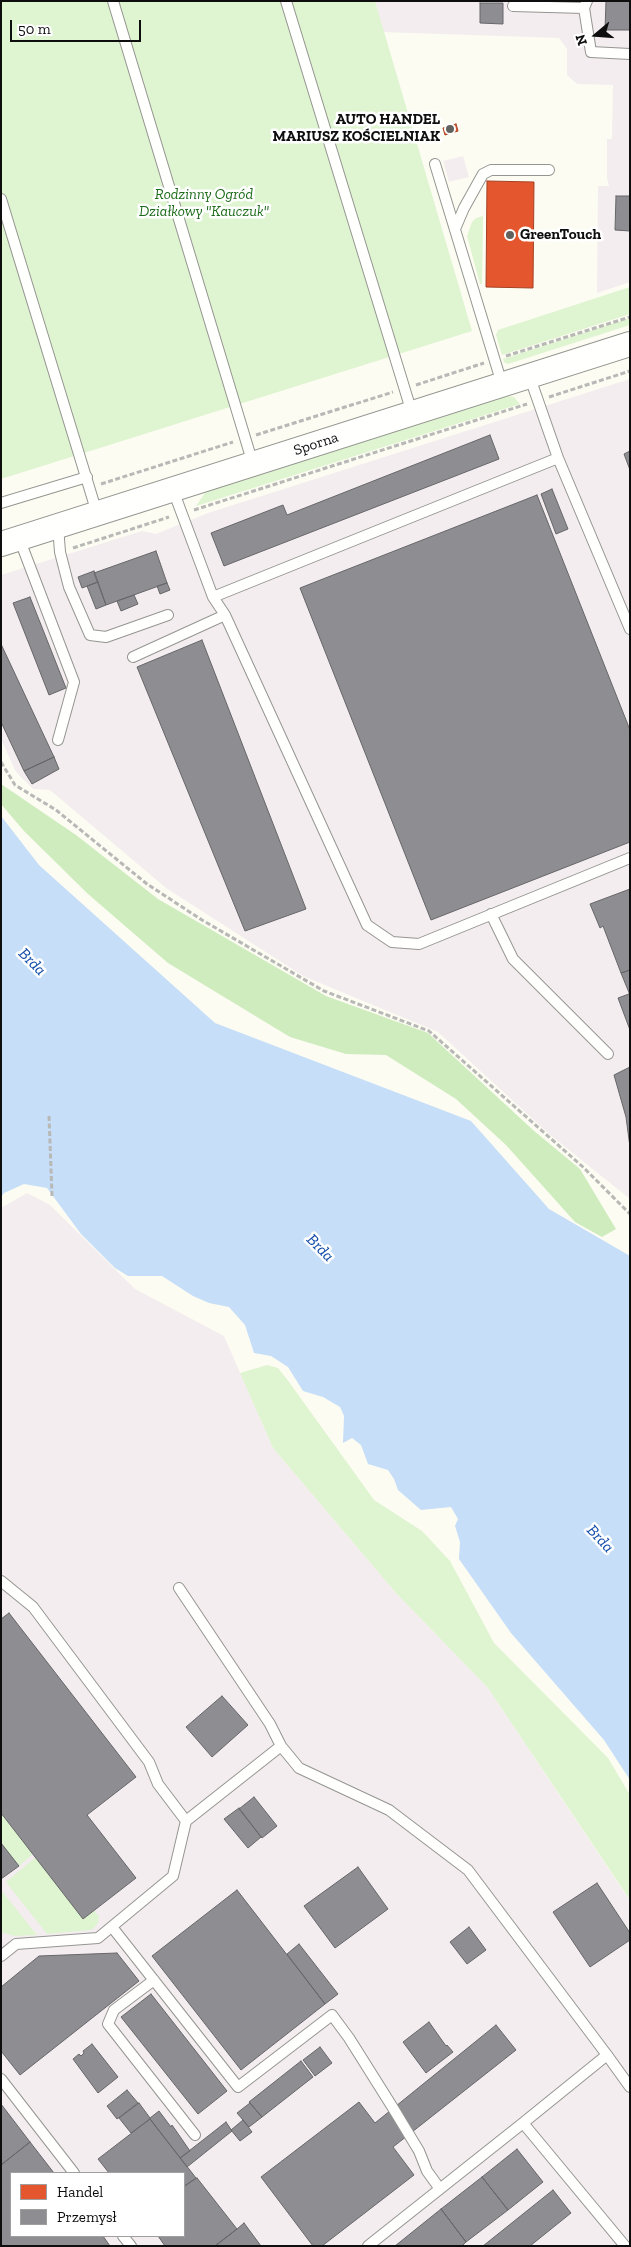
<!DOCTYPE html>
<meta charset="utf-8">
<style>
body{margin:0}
#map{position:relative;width:631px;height:2247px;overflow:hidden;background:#fcfcf2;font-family:"Zilla Slab",serif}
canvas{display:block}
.frame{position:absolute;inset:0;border:2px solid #0e0e0e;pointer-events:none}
.legend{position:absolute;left:10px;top:2172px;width:175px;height:65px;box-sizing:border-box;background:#fff;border:1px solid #9f9f9f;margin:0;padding:6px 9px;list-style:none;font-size:15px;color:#0e0e0e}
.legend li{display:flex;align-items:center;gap:10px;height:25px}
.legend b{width:25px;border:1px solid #9f9f9f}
.north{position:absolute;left:571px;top:10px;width:50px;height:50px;-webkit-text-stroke:4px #fff;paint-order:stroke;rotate:252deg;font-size:14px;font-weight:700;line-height:20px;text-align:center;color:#0e0e0e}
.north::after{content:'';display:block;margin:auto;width:18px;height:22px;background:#0e0e0e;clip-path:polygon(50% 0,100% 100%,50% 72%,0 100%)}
.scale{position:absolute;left:10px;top:20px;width:131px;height:22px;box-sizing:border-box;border:2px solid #0e0e0e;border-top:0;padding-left:6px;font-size:15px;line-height:18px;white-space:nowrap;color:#0e0e0e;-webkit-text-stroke:4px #fff;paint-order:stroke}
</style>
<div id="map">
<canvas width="631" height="2247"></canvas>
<div class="frame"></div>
<ul class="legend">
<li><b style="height:14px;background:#e4572e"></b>Handel</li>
<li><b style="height:14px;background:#8d8d92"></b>Przemysł</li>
</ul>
<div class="north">N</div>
<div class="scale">50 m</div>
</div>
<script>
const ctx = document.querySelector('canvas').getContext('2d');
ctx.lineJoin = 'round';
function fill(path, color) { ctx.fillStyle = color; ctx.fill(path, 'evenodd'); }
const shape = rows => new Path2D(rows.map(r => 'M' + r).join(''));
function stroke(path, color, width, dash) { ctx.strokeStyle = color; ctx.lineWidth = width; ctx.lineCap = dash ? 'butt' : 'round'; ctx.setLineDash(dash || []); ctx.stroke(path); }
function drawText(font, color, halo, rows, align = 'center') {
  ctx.font = font + ' "Zilla Slab",serif'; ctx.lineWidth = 5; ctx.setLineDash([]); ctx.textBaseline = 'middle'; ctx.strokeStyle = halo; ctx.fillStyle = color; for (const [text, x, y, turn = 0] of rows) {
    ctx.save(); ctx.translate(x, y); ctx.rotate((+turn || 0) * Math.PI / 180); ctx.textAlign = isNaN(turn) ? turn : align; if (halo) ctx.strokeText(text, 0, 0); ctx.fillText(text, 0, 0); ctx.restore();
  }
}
const industrial = shape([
 [375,1,630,1,630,282,597,293,598,186,609,186,607,178,607,139,612,139,613,85,577,84,567,75,567,49,559,38,383,32],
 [463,156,469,177,449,182,443,161],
 [630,379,630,1199,549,1134,438,1032,303,976,166,888,50,790,33,789,16,772,1,739,1,575,142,531,156,534,208,513],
 [27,1193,50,1205,135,1289,224,1336,273,1448,396,1593,488,1688,630,1901,630,2246,1,2246,1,1208],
 [11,2173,184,2173,184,2236,11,2236]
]);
const green = shape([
 [1,1,375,1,472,331,1,479],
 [483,216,482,284,480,284,467,236,472,222,476,218],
 [630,287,630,314,502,355,496,335,498,330],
 [630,318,630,325,508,364,504,362,503,359],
 [500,395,514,397,520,404,196,506,207,490],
 [267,1365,278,1368,289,1382,374,1500,422,1531,450,1561,494,1643,608,1758,630,1795,630,1900,488,1688,396,1593,273,1448,240,1373],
 [1,1813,33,1854,19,1866,1,1843],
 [36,1857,94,1910,99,1917,98,1923,94,1928,91,1930,47,1934,6,1882],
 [1,1890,37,1935,14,1936,1,1932]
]);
const forest = shape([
 [1,784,76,835,158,899,326,996,428,1033,533,1130,580,1169,616,1229,602,1237,575,1222,506,1145,456,1099,386,1055,346,1054,290,1037,168,963,88,894,24,831,1,804]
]);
const water = shape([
 [1,816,39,865,215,1023,471,1121,549,1209,630,1256,630,1780,604,1740,511,1633,459,1559,460,1542,455,1526,458,1519,451,1507,421,1510,398,1490,394,1479,388,1470,368,1464,361,1445,352,1438,343,1443,344,1416,340,1407,323,1397,303,1391,288,1367,271,1356,254,1353,245,1325,229,1307,209,1303,193,1296,162,1276,128,1276,115,1268,81,1234,47,1188,24,1184,4,1193,1,1197]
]);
const shops = shape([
 [456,124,458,131,445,135,443,128,456,124],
 [487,181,534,182,533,288,486,287,487,181]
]);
const industry = shape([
 [606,1,630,1,630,30,605,30,606,1],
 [480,3,503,3,503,24,480,23,480,3],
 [616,196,630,196,630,231,615,230,616,196],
 [490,435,499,459,224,566,211,533,283,505,287,515,490,435],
 [630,451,630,470,624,454,630,451],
 [552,489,568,529,556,534,541,494,552,489],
 [537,495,630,730,630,842,431,920,300,588,537,495],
 [156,551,167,583,106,605,94,573,156,551],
 [94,571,98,582,82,588,78,577,94,571],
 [98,582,106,605,96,609,87,586,98,582],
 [167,583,170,590,160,594,157,586,167,583],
 [134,595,138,604,121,611,117,601,134,595],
 [30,597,66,688,49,695,13,603,30,597],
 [202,640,306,909,245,931,137,667,202,640],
 [1,644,54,757,24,771,1,722,1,644],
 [54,757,59,769,32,784,24,771,54,757],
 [630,889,630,970,621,973,603,926,600,928,590,904,630,889],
 [630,970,630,995,621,973,630,970],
 [629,994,630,995,630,1030,618,998,629,994],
 [630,1067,630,1147,626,1117,614,1075,630,1067],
 [9,1613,136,1777,87,1815,136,1878,83,1919,1,1813,1,1619,9,1613],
 [222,1696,248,1725,212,1757,186,1727,222,1696],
 [254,1797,277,1826,262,1838,239,1809,254,1797],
 [239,1808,261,1837,248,1848,224,1819,239,1808],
 [1,1843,19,1866,1,1879,1,1843],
 [358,1867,388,1909,335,1948,304,1906,358,1867],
 [597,1883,630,1933,630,1940,590,1967,553,1912,597,1883],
 [237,1890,325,2004,241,2070,152,1956,237,1890],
 [469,1927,486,1950,467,1964,450,1942,469,1927],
 [299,1944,338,1994,325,2004,287,1954,299,1944],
 [117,1953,139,1981,20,2075,1,2051,1,1987,39,1956,117,1953],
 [151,1994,227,2091,198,2114,121,2017,151,1994],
 [429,2022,446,2046,447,2045,453,2052,426,2073,403,2042,429,2022],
 [496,2025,516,2050,393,2147,414,2175,322,2246,313,2246,261,2177,359,2102,375,2123,496,2025],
 [92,2044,118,2077,98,2093,73,2059,79,2054,81,2056,84,2053,83,2051,92,2044],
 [320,2047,332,2063,315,2076,303,2060,320,2047],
 [301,2061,313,2077,262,2117,249,2102,301,2061],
 [127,2090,138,2103,117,2119,107,2106,127,2090],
 [139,2103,150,2118,159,2111,171,2127,172,2125,190,2151,180,2158,150,2119,131,2133,119,2118,139,2103],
 [250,2103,262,2117,249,2127,237,2113,250,2103],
 [1,2104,30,2142,1,2165,1,2104],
 [150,2119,196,2178,185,2186,184,2186,184,2173,109,2173,98,2159,150,2119],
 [243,2120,252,2132,240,2141,231,2130,243,2120],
 [226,2122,232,2131,187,2167,180,2158,226,2122],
 [30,2142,54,2173,11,2173,11,2236,103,2236,110,2246,1,2246,1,2165,30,2142],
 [517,2149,543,2182,508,2210,482,2177,517,2149],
 [482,2177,508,2210,466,2242,441,2209,482,2177],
 [197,2178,237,2229,215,2246,165,2246,158,2236,184,2236,184,2186,197,2178],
 [553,2190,571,2213,530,2246,483,2246,553,2190],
 [441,2209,466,2242,462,2246,395,2246,441,2209],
 [244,2223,261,2246,215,2246,237,2229,244,2223]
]);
const path = shape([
 [506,356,630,317],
 [416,385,484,363],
 [549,397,630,371],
 [256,435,393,392],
 [101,484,233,442],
 [194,510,527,404],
 [73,548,169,517],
 [1,762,15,785,56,810,147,884,202,920,324,991,429,1031,583,1167,630,1214],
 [49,1116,52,1196]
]);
const service = shape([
 [113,1,253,464],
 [286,1,412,413],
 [587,1,584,8,591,52,630,54],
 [513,6,584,8],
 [435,164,502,384],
 [1,199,97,513],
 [455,229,464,208,483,174,491,170,549,170],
 [529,375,558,458,630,629],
 [173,490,213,597,225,615,367,925,392,942,419,944,630,858],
 [1,503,87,477],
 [58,526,60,552,69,587,90,635,106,637,168,615],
 [19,538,74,682,58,740],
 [213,597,558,458],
 [133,657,225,615],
 [491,914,513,959,608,1054],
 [1,1581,33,1607,149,1762,158,1784,186,1821],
 [179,1588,270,1724,281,1746],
 [112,1927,238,2087,332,2015,349,2038,393,2108,419,2151,427,2171,440,2189],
 [1,1956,16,1944,98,1938,173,1876,186,1821,281,1746,299,1768,389,1810,468,1870,607,2055,523,2123],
 [154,1980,114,2010,108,2024,195,2135],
 [607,2055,630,2087],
 [1,2079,74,2173],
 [123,2236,131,2246],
 [368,2246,523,2123,625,2246]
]);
const tertiary = shape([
 [1,544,630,344]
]);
const markers = [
 [450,129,5,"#61615e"],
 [510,235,5,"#61615e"]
];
const poiNames = [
 ["AUTO HANDEL",440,120],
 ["MARIUSZ KOŚCIELNIAK",440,137],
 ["GreenTouch",520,235,"left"]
];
const parkNames = [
 ["Rodzinny Ogród",204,195],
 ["Działkowy \"Kauczuk\"",204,212]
];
const streetNames = [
 ["Sporna",316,444,-18]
];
const waterNames = [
 ["Brda",32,962,45],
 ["Brda",320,1248,45],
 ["Brda",600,1539,47]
];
fill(industrial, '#f4edef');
fill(green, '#dff4d0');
fill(forest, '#ceecbe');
fill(water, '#c6def8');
fill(shops, '#e4572e');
stroke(shops, '#a44124', 1);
fill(industry, '#8d8d92');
stroke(industry, '#67676a', 1);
stroke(service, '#959591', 12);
stroke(tertiary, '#959591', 26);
stroke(path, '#b8b8b6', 3, [5, 2.5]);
stroke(service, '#fffffd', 10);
stroke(tertiary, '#fffffd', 24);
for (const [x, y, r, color] of markers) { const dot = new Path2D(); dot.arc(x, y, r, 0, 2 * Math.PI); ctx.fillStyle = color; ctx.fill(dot); stroke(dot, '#fff', 2); }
drawText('bold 15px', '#0e0e0e', '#fff', poiNames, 'right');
drawText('italic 15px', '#1c6b19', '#fff', parkNames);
drawText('15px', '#0e0e0e', '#fff', streetNames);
drawText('italic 16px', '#0e4aa9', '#fff', waterNames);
</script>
